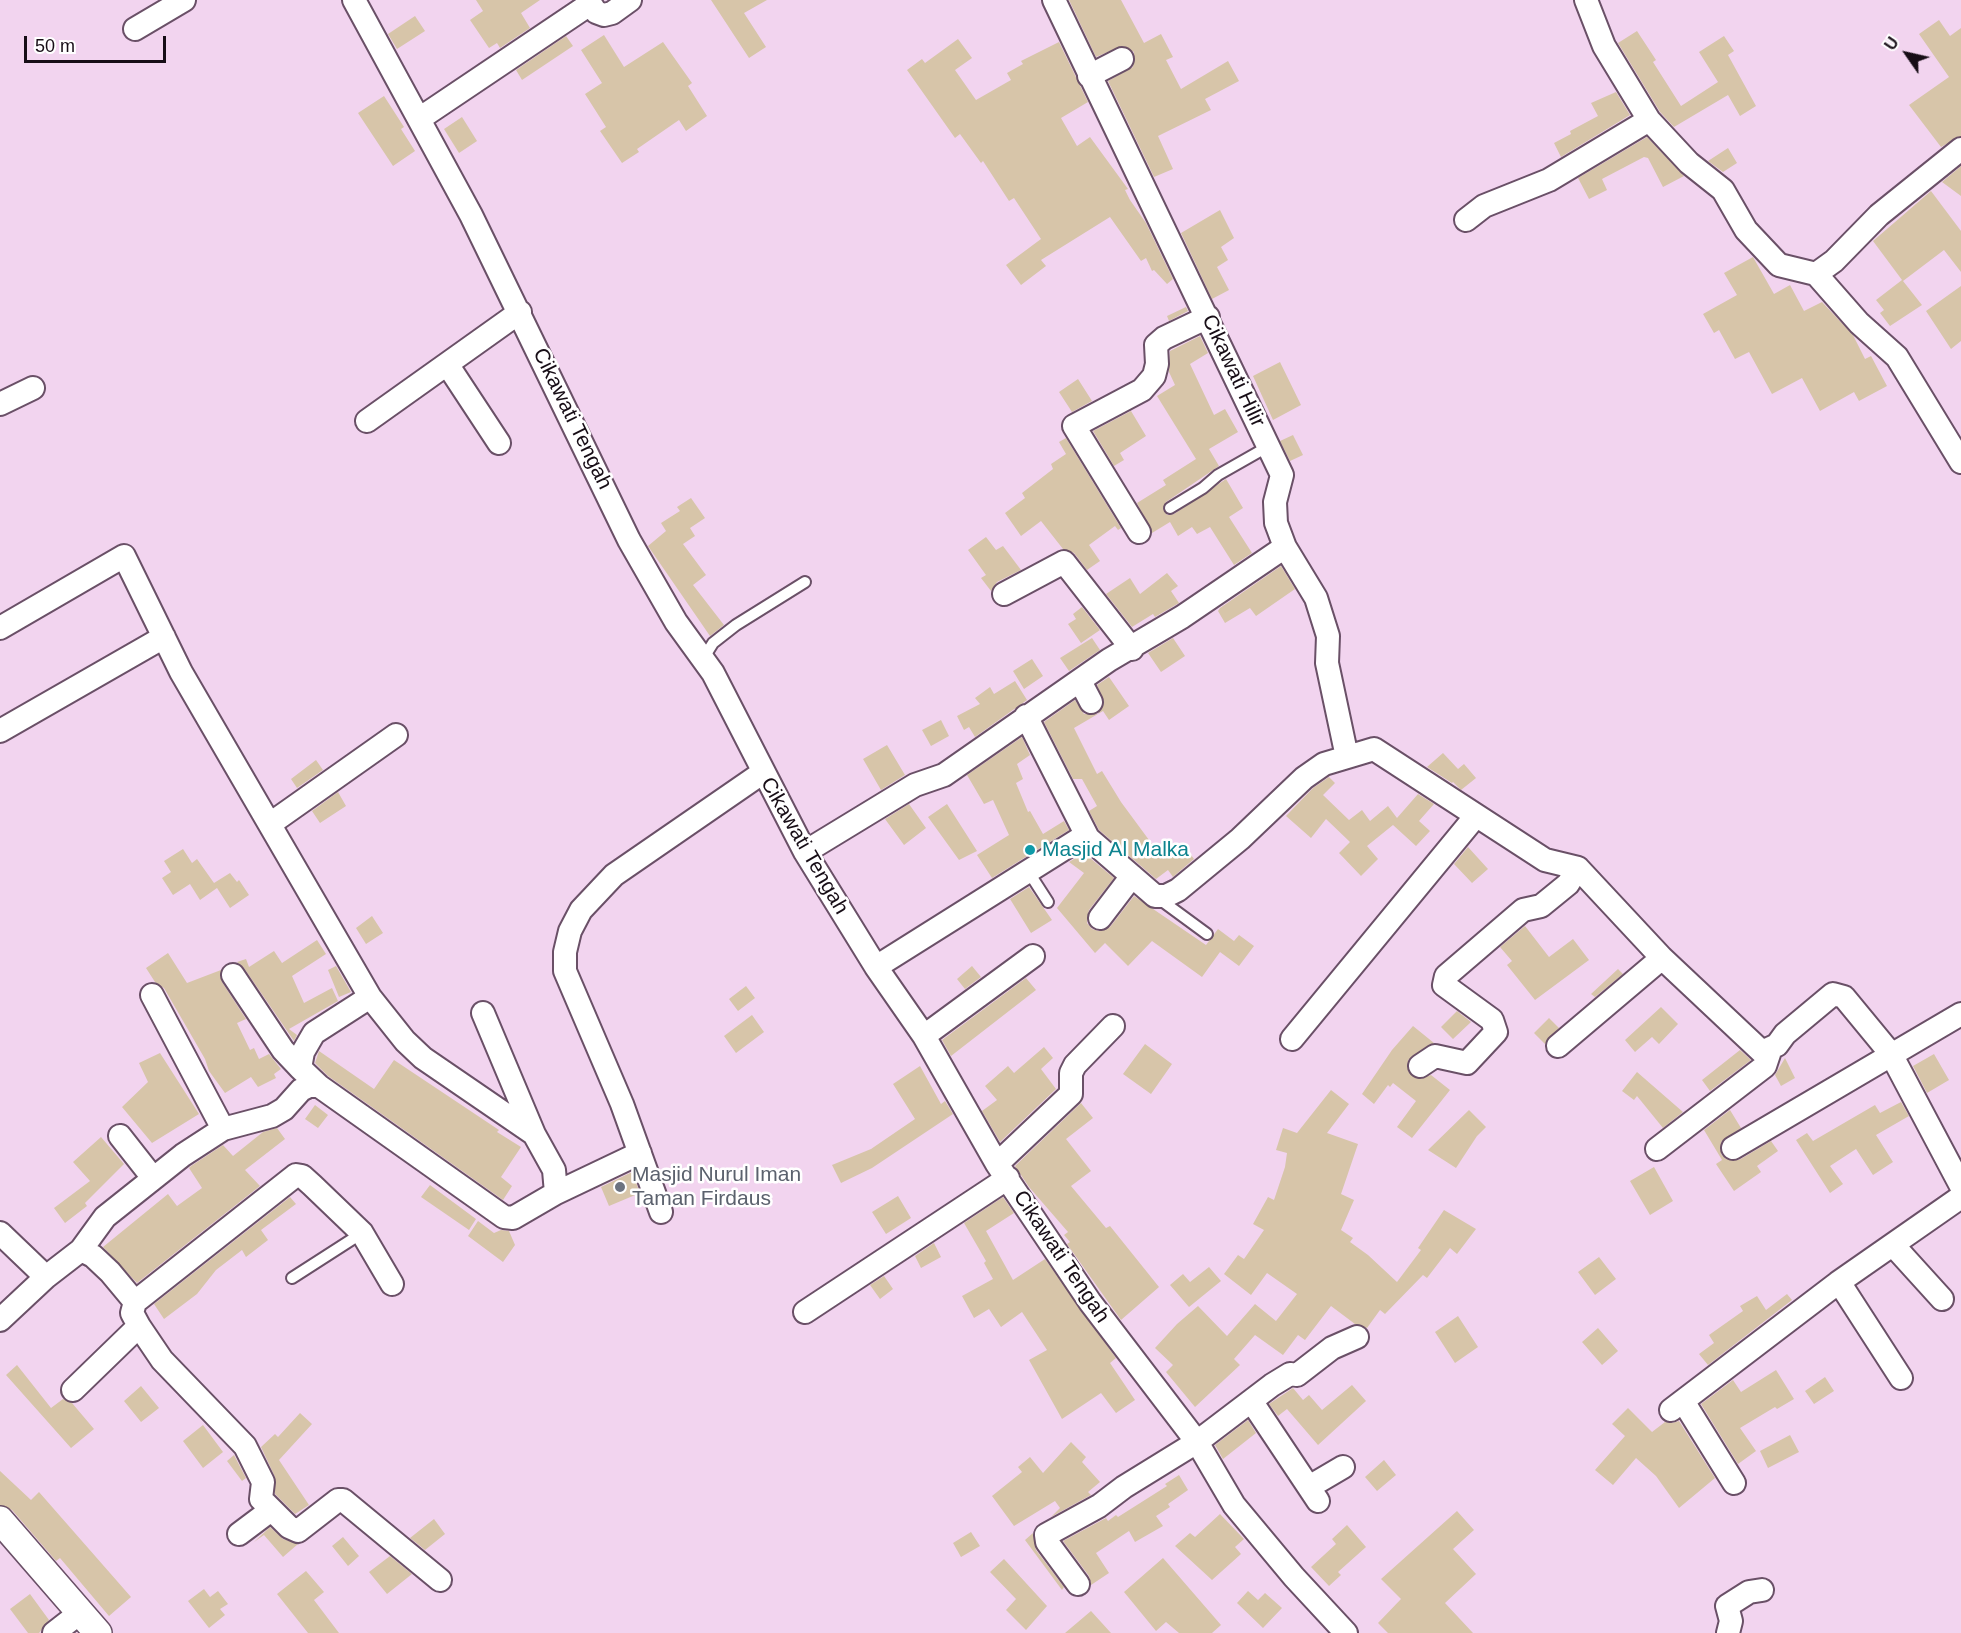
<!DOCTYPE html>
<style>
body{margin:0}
#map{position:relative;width:1961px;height:1633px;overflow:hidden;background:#f2d4ef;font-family:Helvetica,sans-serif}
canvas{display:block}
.north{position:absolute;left:1877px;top:24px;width:60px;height:60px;-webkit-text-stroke:4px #fff;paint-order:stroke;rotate:304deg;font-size:16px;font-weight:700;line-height:24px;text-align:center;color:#170d16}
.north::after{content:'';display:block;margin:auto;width:21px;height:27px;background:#170d16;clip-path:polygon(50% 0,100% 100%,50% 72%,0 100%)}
.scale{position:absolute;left:24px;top:36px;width:142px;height:27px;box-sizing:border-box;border:3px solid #170d16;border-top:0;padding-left:8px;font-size:18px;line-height:21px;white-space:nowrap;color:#170d16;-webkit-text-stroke:4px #fff;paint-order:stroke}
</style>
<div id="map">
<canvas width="1961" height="1633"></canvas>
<div class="north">U</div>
<div class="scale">50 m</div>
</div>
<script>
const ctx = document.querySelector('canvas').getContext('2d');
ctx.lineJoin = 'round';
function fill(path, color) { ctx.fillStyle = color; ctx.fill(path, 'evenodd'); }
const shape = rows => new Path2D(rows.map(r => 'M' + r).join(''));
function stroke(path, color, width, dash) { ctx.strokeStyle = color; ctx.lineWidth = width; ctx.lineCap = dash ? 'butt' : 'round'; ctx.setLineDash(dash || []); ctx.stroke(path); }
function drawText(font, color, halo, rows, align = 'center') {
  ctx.font = font + ' Helvetica,sans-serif'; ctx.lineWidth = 5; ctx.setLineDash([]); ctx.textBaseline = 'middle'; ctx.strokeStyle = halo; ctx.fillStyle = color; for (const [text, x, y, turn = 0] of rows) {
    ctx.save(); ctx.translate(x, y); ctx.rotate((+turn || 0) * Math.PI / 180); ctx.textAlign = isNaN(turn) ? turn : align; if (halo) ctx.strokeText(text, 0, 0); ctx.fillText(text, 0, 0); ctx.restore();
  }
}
const building = shape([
 [476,0,540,0,521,13,530,28,500,48,497,43,489,48,470,20,483,11],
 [711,0,767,0,744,13,766,47,749,58],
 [1069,0,1121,0,1144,43,1161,34,1173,57,1166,60,1181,89,1228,61,1239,81,1205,99,1211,110,1158,136,1173,169,1154,177,1108,81,1133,67,1134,52,1122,46,1096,57],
 [415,16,425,31,397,49,388,34],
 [1939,20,1950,36,1961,28,1961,136,1941,147,1909,105,1949,77,1919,34],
 [1637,31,1656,60,1653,62,1681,106,1718,82,1699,52,1724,36,1734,51,1728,55,1756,106,1740,116,1728,95,1674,127,1660,112,1618,43],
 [604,35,624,67,663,42,692,83,688,86,707,116,686,131,679,120,637,149,639,152,622,163,600,131,606,127,585,94,602,83,581,50],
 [566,36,573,46,522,80,516,70],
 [958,39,972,58,955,70,976,100,1011,80,1007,73,1023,64,1021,61,1059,42,1088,102,1061,118,1077,146,1090,137,1128,189,1125,190,1130,200,1146,223,1173,279,1167,284,1154,270,1152,271,1146,258,1141,261,1110,217,1041,260,1046,266,1021,285,1006,265,1041,239,1014,198,1009,201,983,161,981,163,960,134,955,138,907,70,922,59,925,63],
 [1616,92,1630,115,1561,157,1554,143,1571,134,1570,131,1598,116,1591,103],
 [384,96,404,127,401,129,415,151,393,166,358,113],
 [462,117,477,141,459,153,444,129],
 [1647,137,1684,176,1663,187,1648,158,1644,157,1602,179,1607,190,1589,199,1578,178],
 [1728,148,1737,163,1723,172,1708,161],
 [1961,166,1961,196,1942,182],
 [1931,191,1961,231,1961,272,1944,250,1903,281,1922,305,1890,326,1880,313,1884,310,1876,300,1902,280,1873,241],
 [1220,210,1234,238,1221,247,1228,260,1217,267,1229,290,1212,299,1181,233],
 [1753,257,1774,294,1790,285,1804,311,1822,302,1853,335,1865,359,1871,356,1887,386,1859,401,1854,392,1820,411,1802,378,1772,394,1749,352,1735,359,1719,330,1714,333,1703,314,1737,295,1724,273],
 [1961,286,1961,341,1951,349,1926,311],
 [1186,307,1188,311,1169,321,1167,316],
 [1200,336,1208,353,1190,364,1214,415,1225,409,1238,432,1209,449,1219,466,1166,502,1163,509,1167,515,1174,514,1226,479,1243,508,1229,517,1252,553,1234,565,1210,527,1197,534,1192,527,1178,536,1170,522,1152,533,1137,503,1166,485,1163,480,1196,459,1157,396,1175,385,1169,372,1170,351],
 [1280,362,1301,405,1273,420,1253,376],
 [1078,379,1092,401,1072,412,1059,392],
 [1131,411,1146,436,1120,453,1124,460,1114,466,1093,431],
 [1293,435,1303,455,1290,461,1280,441],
 [1066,438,1121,528,1118,530,1115,526,1089,545,1100,561,1087,570,1074,553,1063,549,1041,521,1021,536,1005,513,1025,498,1022,493,1053,469,1051,464,1066,454,1059,442],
 [691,498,705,518,690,528,695,536,683,544,706,575,693,585,724,625,710,636,648,546,666,531,661,523,680,511,677,507],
 [986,537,996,550,1003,546,1021,570,997,582,991,591,981,578,986,575,968,550],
 [1281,566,1295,589,1256,616,1250,608,1225,623,1218,611,1220,608],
 [1167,573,1178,586,1171,591,1179,603,1155,617,1153,614,1132,627,1106,594,1130,578,1140,594],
 [1082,607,1100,630,1081,643,1068,624,1076,619,1073,614],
 [1092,638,1100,650,1069,671,1060,658],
 [1173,638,1185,656,1161,672,1148,653],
 [1032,659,1043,676,1024,689,1013,671],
 [1109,677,1129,706,1109,720,1103,711,1074,728,1097,774,1102,771,1121,802,1163,859,1182,843,1194,859,1173,877,1168,870,1156,879,1099,830,1089,811,1097,806,1082,779,1073,779,1044,722,1075,700,1084,714,1098,714,1104,702,1097,685],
 [1015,681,1027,700,975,737,969,727,964,730,957,716,980,704,975,698,990,687,994,694],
 [941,720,949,736,931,746,922,730],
 [1022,737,1030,755,1017,764,1023,779,1016,783,1028,812,1030,811,1043,834,1064,821,1069,830,992,878,977,855,1009,835,993,800,984,804,967,775],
 [887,745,905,775,881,790,863,759],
 [1443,753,1458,769,1464,764,1476,778,1461,790,1453,782,1452,783,1427,767],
 [316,760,323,770,297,788,291,779],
 [1329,777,1335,783,1323,795,1349,820,1362,810,1370,821,1388,806,1397,818,1418,794,1434,804,1419,821,1430,831,1416,846,1393,825,1367,846,1378,859,1361,876,1339,853,1350,842,1326,819,1311,838,1286,816,1313,788],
 [338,792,346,806,320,823,312,811],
 [909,804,926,828,904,845,885,819],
 [947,804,977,851,959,860,928,817],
 [1468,847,1488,869,1472,883,1454,864],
 [183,849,192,863,197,859,214,883,230,873,237,882,239,880,249,895,230,908,217,888,200,900,190,884,173,895,162,878,171,872,164,861],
 [1084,853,1114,878,1089,910,1087,923,1092,929,1099,931,1110,927,1134,896,1206,945,1218,929,1234,941,1239,935,1254,946,1239,966,1220,952,1202,977,1152,941,1128,966,1105,943,1095,953,1057,908,1084,873,1069,862],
 [1029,887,1052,920,1031,933,1010,899],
 [372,916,383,933,366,944,356,928],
 [1525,926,1549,957,1573,939,1589,960,1535,1000,1507,965,1512,961,1500,947],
 [317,940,326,954,292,976,304,1003,332,988,338,1001,289,1029,297,1035,294,1041,244,968,237,962,246,959,249,967,274,951,282,963],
 [168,953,187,983,221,970,222,982,246,1019,237,1023,250,1050,254,1048,259,1059,269,1054,281,1069,274,1074,276,1078,258,1087,251,1077,225,1093,209,1071,205,1059,164,988,155,982,146,968],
 [336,966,351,992,339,997,328,970],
 [972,966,981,977,965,989,957,979],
 [1618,969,1623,974,1595,997,1591,994],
 [1026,978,1036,990,951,1056,942,1040],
 [746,986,755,998,738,1011,729,999],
 [1661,1007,1678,1024,1659,1044,1652,1037,1635,1052,1625,1040],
 [1457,1011,1471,1022,1453,1039,1441,1027],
 [752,1015,764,1032,736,1053,724,1036],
 [1549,1018,1559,1028,1545,1044,1534,1033],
 [1413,1026,1434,1043,1408,1060,1409,1073,1420,1079,1431,1075,1450,1090,1412,1138,1397,1127,1416,1101,1393,1083,1390,1087,1388,1085,1374,1104,1362,1094,1392,1050],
 [1145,1044,1172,1064,1151,1094,1123,1074],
 [1044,1047,1053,1058,1041,1069,1056,1089,1000,1142,982,1111,997,1100,985,1086,1008,1066,1014,1073],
 [1740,1050,1751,1060,1710,1091,1702,1080],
 [319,1051,374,1089,394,1060,499,1130,497,1132,521,1147,501,1177,512,1186,503,1200,328,1076,315,1063],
 [160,1053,199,1114,152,1143,122,1107,148,1082,139,1063],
 [1934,1054,1949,1080,1927,1093,1913,1066],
 [1785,1058,1795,1078,1781,1086,1775,1075],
 [920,1066,941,1104,945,1101,953,1114,872,1168,841,1183,832,1165,871,1149,915,1119,893,1084],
 [1637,1072,1683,1112,1663,1128,1637,1096,1634,1100,1622,1091],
 [1331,1090,1349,1104,1327,1133,1358,1144,1341,1194,1354,1200,1341,1230,1353,1238,1350,1242,1368,1255,1397,1282,1421,1250,1418,1248,1444,1210,1476,1229,1457,1254,1450,1248,1427,1278,1423,1275,1385,1314,1380,1310,1367,1328,1355,1324,1331,1306,1305,1340,1298,1335,1283,1355,1255,1335,1234,1359,1240,1365,1195,1407,1166,1372,1173,1365,1155,1348,1177,1324,1198,1306,1227,1336,1255,1304,1276,1321,1297,1294,1267,1273,1251,1295,1224,1274,1238,1255,1244,1259,1264,1230,1253,1224,1268,1197,1274,1200,1285,1167,1287,1153,1276,1150,1283,1128,1297,1133],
 [1901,1102,1909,1116,1876,1135,1893,1162,1873,1175,1856,1149,1830,1166,1843,1184,1830,1193,1796,1140,1807,1133,1813,1141,1875,1105,1880,1113],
 [1081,1103,1093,1118,1066,1139,1091,1171,1071,1186,1106,1228,1110,1226,1159,1287,1121,1320,1067,1244,1070,1242,1064,1235,1068,1232,1029,1187,1015,1166],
 [315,1105,328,1115,318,1128,305,1119],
 [1469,1110,1486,1127,1477,1136,1456,1168,1428,1150],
 [1730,1110,1741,1128,1721,1142,1721,1154,1726,1159,1739,1160,1771,1141,1778,1151,1757,1166,1761,1172,1734,1191,1716,1164,1722,1160,1704,1130],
 [277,1128,285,1139,245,1170,260,1186,137,1283,103,1247,168,1194,177,1206,202,1188,189,1168,191,1166,223,1145,233,1156,263,1132],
 [101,1137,124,1164,85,1203,87,1206,65,1223,54,1208,90,1181,73,1162],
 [1654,1167,1673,1201,1650,1215,1630,1181],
 [632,1172,640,1193,609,1206,601,1187],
 [430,1185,476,1219,469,1230,421,1197],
 [898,1196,911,1218,886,1234,872,1212],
 [290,1197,296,1204,261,1230,268,1240,246,1257,242,1250,216,1270,197,1294,164,1319,154,1304],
 [1003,1197,1014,1213,986,1231,1013,1280,1045,1259,1116,1358,1110,1363,1135,1400,1116,1413,1101,1393,1062,1419,1029,1360,1047,1350,1022,1312,1001,1327,989,1309,974,1318,962,1296,993,1279,984,1263,986,1261,964,1223],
 [478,1221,494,1233,501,1230,509,1231,515,1245,503,1262,468,1236],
 [934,1243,941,1257,921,1268,915,1256],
 [1599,1257,1616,1279,1595,1295,1578,1272],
 [1209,1267,1221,1281,1189,1307,1170,1285,1183,1274,1190,1282],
 [884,1276,893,1289,880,1299,870,1285],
 [1787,1294,1792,1300,1708,1365,1699,1354,1714,1343,1709,1335,1743,1311,1740,1306,1757,1296,1766,1310],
 [1458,1316,1478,1347,1455,1363,1435,1332],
 [1598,1328,1618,1351,1602,1365,1582,1342],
 [17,1365,51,1408,63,1399,72,1403,94,1429,71,1448,6,1375],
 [1776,1370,1794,1399,1777,1409,1775,1407,1740,1428,1756,1451,1738,1464,1701,1404,1733,1380,1741,1392],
 [1825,1377,1834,1391,1814,1404,1805,1391],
 [1352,1385,1366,1401,1318,1445,1287,1409,1278,1416,1269,1404,1293,1388,1303,1400,1309,1395,1322,1410],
 [141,1386,159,1408,141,1422,124,1401],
 [1628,1408,1652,1432,1665,1422,1672,1423,1679,1421,1715,1478,1679,1508,1656,1476,1636,1458,1613,1485,1595,1470,1625,1436,1612,1424],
 [300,1413,312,1424,279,1460,309,1505,295,1514,275,1494,275,1477,261,1447,275,1434,278,1437],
 [1248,1420,1256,1433,1223,1459,1215,1445],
 [203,1425,223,1452,203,1468,183,1441],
 [1790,1435,1799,1452,1768,1468,1760,1451],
 [1071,1442,1086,1457,1082,1462,1100,1482,1088,1492,1091,1495,1051,1517,1060,1508,1055,1501,1014,1526,992,1496,1022,1472,1018,1467,1030,1457,1043,1473],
 [234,1455,246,1478,242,1481,227,1461],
 [1384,1460,1396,1475,1377,1491,1365,1477],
 [0,1471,31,1500,39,1492,131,1597,109,1616,60,1558,56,1561,12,1510,0,1505],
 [1179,1475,1188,1490,1168,1504,1170,1507,1156,1516,1163,1526,1135,1542,1129,1531,1096,1553,1109,1573,1091,1585,1089,1576,1063,1541,1106,1518,1108,1521,1116,1515,1118,1517,1167,1486,1165,1484],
 [1457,1511,1474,1530,1453,1549,1476,1574,1445,1603,1473,1633,1388,1633,1378,1623,1401,1599,1381,1579],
 [1220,1514,1244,1539,1235,1547,1241,1554,1212,1580,1175,1546,1190,1533,1195,1537],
 [434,1519,445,1534,425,1550,410,1538],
 [1347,1525,1366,1547,1338,1572,1341,1575,1329,1586,1311,1567,1336,1544,1332,1539],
 [270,1527,283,1539,298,1544,283,1557,264,1535,254,1542],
 [971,1532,980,1546,961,1557,953,1543],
 [1033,1533,1036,1550,1064,1587,1062,1590,1025,1540],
 [343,1537,359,1556,348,1566,332,1546],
 [390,1556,412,1574,387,1594,369,1572],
 [1163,1558,1221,1625,1212,1633,1179,1633,1166,1622,1156,1631,1124,1592],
 [1004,1559,1047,1606,1026,1630,1006,1610,1016,1599,990,1572],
 [306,1571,324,1592,314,1600,339,1633,308,1633,277,1594],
 [204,1589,210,1597,218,1591,228,1604,220,1609,225,1615,209,1628,188,1601],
 [1248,1591,1258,1600,1265,1593,1282,1608,1263,1628,1237,1603],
 [30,1594,49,1620,39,1633,28,1633,10,1609],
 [1091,1611,1111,1633,1065,1633]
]);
const service = shape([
 [1170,508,1203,488,1218,475,1269,446],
 [703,659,713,643,736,625,805,582],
 [1028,871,1048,902],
 [1158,898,1207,934],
 [292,1278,362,1233]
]);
const minor = shape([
 [354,0,471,215,629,540,676,622,713,673,805,852,876,967,924,1036,997,1164,1090,1302,1197,1442,1234,1505,1294,1577,1346,1633],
 [588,0,596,12,604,15,612,13,630,0],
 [1054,0,1282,475,1275,502,1276,523,1285,547,1316,598,1328,636,1327,663,1347,757],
 [1586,0,1604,46,1649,120,1689,163,1723,190,1746,230,1779,265,1816,274,1859,323,1897,357,1961,462],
 [135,29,184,0],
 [1089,76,1122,59],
 [419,119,590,4],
 [1466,220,1484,206,1549,180,1649,120],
 [1816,274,1834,261,1879,215,1961,149],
 [447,364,499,443],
 [0,404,33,388],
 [367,421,520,312],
 [1139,532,1074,426,1142,390,1154,376,1157,364,1156,345,1164,338,1208,317],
 [1004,594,1064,562,1132,649],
 [0,628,124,556,181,672,370,997,405,1041,423,1058,534,1134,554,1170,556,1193],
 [1080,681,1091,702],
 [1026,716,1088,838],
 [0,731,164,637],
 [270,824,396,735],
 [805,852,915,785,944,775,1109,660,1182,617,1285,547],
 [1100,918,1132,876],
 [876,967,1078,840,1088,838,1155,896,1166,896,1178,890,1240,839,1304,778,1324,764,1374,749,1545,860,1578,868,1662,958,1762,1052,1777,1045,1785,1034,1833,994,1844,997,1891,1054,1961,1186],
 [233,975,283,1050,300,1068],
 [152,995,223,1129],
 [370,997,314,1033,303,1052,300,1068,319,1086,504,1217,513,1218,556,1193,640,1153],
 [483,1013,534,1134],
 [924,1036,1033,956],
 [1292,1039,1475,817],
 [1558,1046,1662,958],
 [1420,1066,1435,1056,1467,1063,1496,1032,1492,1020,1444,985,1446,976,1523,910,1541,906,1568,884,1578,868],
 [120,1136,153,1178],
 [1733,1148,1961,1014],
 [1657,1149,1765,1066,1770,1051],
 [997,1164,1071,1094,1071,1073,1075,1065,1113,1026],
 [661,1212,622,1104,565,971,565,952,570,931,581,910,614,875,762,773],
 [0,1233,46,1277],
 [1893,1245,1942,1299],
 [81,1250,93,1256,110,1272,135,1302],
 [1839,1282,1901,1378],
 [805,1312,1008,1178],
 [0,1320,46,1277,81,1250,105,1217,183,1155,223,1129,272,1116,284,1109,301,1090,309,1086,319,1086],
 [139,1326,162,1360,245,1446,263,1482,261,1499,289,1527,298,1531,338,1500,343,1500,440,1580],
 [73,1390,139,1326,132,1313,135,1302,296,1175,302,1176,312,1185,362,1233,392,1284],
 [1683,1401,1734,1483],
 [1252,1402,1318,1501],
 [1671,1410,1839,1282,1961,1197],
 [1309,1487,1343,1467],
 [239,1534,271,1510],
 [1078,1584,1047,1542,1046,1535,1099,1506,1124,1487,1197,1442,1272,1385,1290,1374,1297,1375,1332,1348,1357,1337],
 [54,1633,81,1612],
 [1728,1633,1731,1621,1727,1606,1749,1592,1762,1590]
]);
const tertiary = shape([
 [0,1520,98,1633]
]);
const markers = [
 [1030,850,6,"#0f9aa8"],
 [620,1187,6,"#6b7280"]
];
const streetNames = [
 ["Cikawati Hilir",1233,371,65],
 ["Cikawati Tengah",572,419,64],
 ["Cikawati Tengah",804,846,60],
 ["Cikawati Tengah",1061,1257,56]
];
const cultureNames = [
 ["Masjid Al Malka",1042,850]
];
const worshipNames = [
 ["Masjid Nurul Iman",632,1175],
 ["Taman Firdaus",632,1199]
];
fill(building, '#d7c5a9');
stroke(service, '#6a5067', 14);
stroke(minor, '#6a5067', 26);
stroke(tertiary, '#6a5067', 30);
stroke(service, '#fff', 10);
stroke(minor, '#fff', 22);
stroke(tertiary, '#fff', 27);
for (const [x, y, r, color] of markers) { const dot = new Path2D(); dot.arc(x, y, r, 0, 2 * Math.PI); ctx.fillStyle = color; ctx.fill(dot); stroke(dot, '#fff', 2); }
drawText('21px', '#170d16', '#fff', streetNames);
drawText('21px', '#0d838f', '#fff', cultureNames, 'left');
drawText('21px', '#5b616d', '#fff', worshipNames, 'left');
</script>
